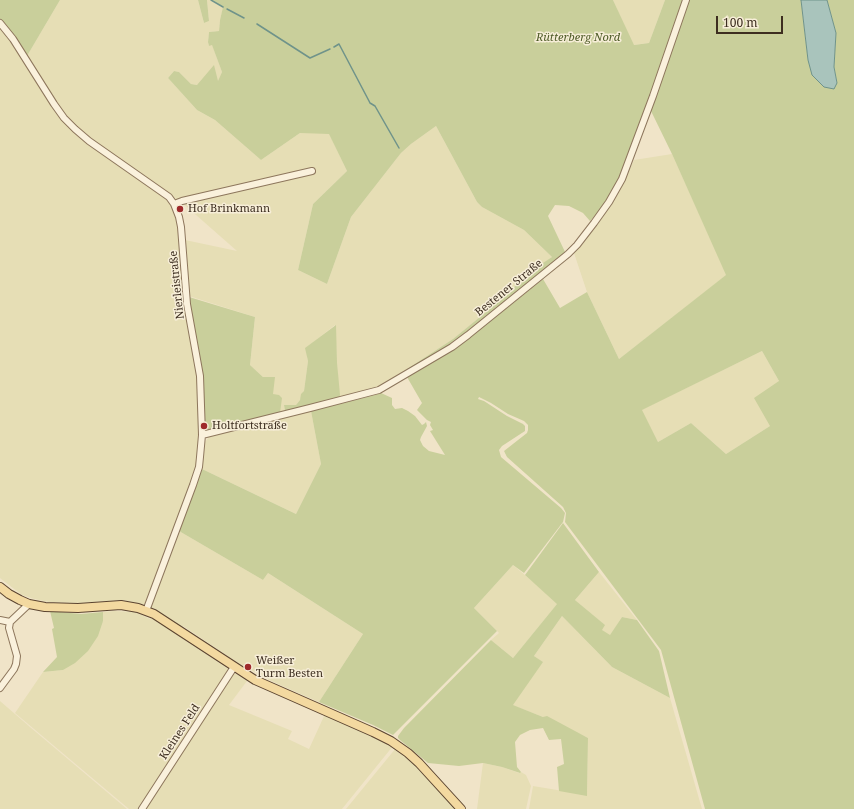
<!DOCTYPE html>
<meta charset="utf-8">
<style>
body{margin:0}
#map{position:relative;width:854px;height:809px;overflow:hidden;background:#f0e4c8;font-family:"Noto Serif",serif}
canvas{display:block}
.scale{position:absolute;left:716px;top:16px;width:67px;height:18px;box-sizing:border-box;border:2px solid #3d2e20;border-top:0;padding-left:5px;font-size:12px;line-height:14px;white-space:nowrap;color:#3d2e20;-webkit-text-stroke:3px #f7eed8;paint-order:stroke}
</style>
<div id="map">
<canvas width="854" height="809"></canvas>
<div class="scale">100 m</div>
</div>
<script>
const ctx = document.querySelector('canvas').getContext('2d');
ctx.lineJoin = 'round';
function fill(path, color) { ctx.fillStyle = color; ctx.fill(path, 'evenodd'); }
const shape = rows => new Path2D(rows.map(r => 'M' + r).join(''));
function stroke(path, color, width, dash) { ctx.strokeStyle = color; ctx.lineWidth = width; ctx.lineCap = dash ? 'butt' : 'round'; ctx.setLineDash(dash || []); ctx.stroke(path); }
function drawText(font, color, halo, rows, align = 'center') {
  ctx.font = font + ' "Noto Serif",serif'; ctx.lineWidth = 3; ctx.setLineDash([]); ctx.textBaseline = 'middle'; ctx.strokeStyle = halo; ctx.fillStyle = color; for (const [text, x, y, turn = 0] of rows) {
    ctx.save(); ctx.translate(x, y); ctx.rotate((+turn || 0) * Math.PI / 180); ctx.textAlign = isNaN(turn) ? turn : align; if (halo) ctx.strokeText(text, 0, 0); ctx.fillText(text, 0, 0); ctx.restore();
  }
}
const farmland = shape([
 [60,0,198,0,204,23,209,21,207,0,210,0,223,8,220,20,219,31,209,32,208,42,209,46,212,44,222,72,218,82,197,85,191,84,179,72,174,71,168,78,197,110,215,120,261,160,300,133,329,133,347,171,313,204,298,270,327,284,351,217,401,153,411,144,436,126,477,202,482,207,524,230,552,257,517,284,508,294,453,339,378,388,339,398,335,325,306,348,308,361,304,391,300,400,296,405,284,405,285,411,280,413,273,394,263,377,250,365,255,317,189,296,185,240,237,251,179,200,174,199,77,128,65,116,56,103,27,56],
 [613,0,665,0,649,43,633,45],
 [0,27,23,58,62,119,168,199,177,214,198,375,200,435,199,457,179,531,263,580,268,573,363,634,319,702,280,685,263,677,251,670,252,667,247,663,244,667,183,626,180,637,230,670,140,809,129,809,15,713,43,672,63,670,103,621,103,612,114,611,135,612,150,619,155,609,142,604,123,600,80,603,49,602,34,599,22,595,0,578],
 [672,154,727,275,619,359,587,292,574,253,582,245,618,193,634,160],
 [762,351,779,381,770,426,726,454,691,423,658,442,641,410],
 [311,411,321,464,296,514,202,469,205,442,209,437],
 [513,565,558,603,513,658,491,640,499,633,474,608],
 [599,572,637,620,622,617,610,636,601,630,604,625,575,600],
 [562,616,612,667,670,698,702,809,529,809,533,786,587,795,588,738,543,717,512,705,542,662,534,656],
 [233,672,247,681,229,705,292,731,288,739,309,749,325,714,393,746,342,809,144,809],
 [0,701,30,727,127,809,0,809],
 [396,748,416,765,457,809,346,809],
 [483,763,502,767,519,773,521,772,526,775,531,786,526,809,477,809]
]);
const green = shape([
 [0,0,60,0,27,56,0,19],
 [198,0,207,0,209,21,204,23],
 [211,0,613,0,634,45,649,43,665,0,683,0,626,168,608,201,590,221,583,213,569,206,555,205,548,216,566,254,453,344,378,388,453,339,508,294,525,275,552,257,524,230,482,207,477,202,436,126,411,144,401,153,351,217,327,284,298,270,313,204,347,171,329,134,300,133,261,160,215,120,197,110,168,78,174,71,179,72,191,84,197,85,214,65,218,81,222,72,212,45,209,46,208,42,209,32,219,31,220,20,223,7],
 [689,0,801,0,808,60,837,83,834,67,836,33,827,0,854,0,854,809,705,809,661,650,565,522,566,513,563,507,507,457,504,451,527,433,528,430,528,425,524,421,508,414,491,403,479,397,478,399,484,401,507,416,523,424,525,426,525,431,502,446,499,450,501,457,561,508,565,513,563,522,524,573,513,565,474,608,497,631,393,735,373,725,319,702,363,634,268,573,263,580,179,531,202,469,296,514,321,464,311,411,375,395,381,393,392,398,392,405,395,409,402,408,408,411,415,416,422,425,424,424,426,422,427,426,421,437,420,440,423,446,429,451,445,455,430,431,433,430,430,425,431,422,427,420,417,410,422,403,407,377,467,340,543,279,560,308,587,292,619,359,726,275,672,154,651,111],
 [762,351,779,381,754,398,770,426,726,454,691,423,658,442,642,410],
 [189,297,255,317,250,365,263,377,275,377,273,394,279,395,282,398,280,413,207,430,205,429],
 [336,325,337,362,340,395,339,398,285,411,284,405,296,405,300,400,301,394,304,391,308,361,305,348],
 [563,523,599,572,575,600,605,625,602,630,610,635,622,617,637,620,659,651,670,698,612,667,562,616,534,656,543,662,513,705,543,717,547,716,588,738,587,796,559,791,557,767,564,764,561,739,549,740,543,728,530,730,520,735,515,742,517,767,521,772,520,773,502,767,483,763,459,766,428,763,400,740,398,738,398,736,404,728,491,640,513,658,557,604,525,575],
 [50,611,81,614,103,612,103,621,98,636,88,651,75,663,63,670,43,672,57,657,52,629,54,628]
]);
const water = shape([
 [801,0,827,0,836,33,834,67,837,83,834,89,824,87,812,75,808,60,801,0]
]);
const stream = shape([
 [211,0,223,7],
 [227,9,244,18],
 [257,24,310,58,330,49],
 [334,47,339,44,369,101,370,103,375,106,399,148]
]);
const minor = shape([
 [0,23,13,39,54,104,64,118,75,129,89,141,169,197,174,204,179,217,181,227,187,304,200,376,202,435,200,457,199,467,193,485,146,611],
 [174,204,182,201,312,171],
 [202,435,310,408,379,390,452,347,468,335,568,254,577,245,594,223,609,202,622,179,653,96,686,0],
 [0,620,10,622],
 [0,688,14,669,16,664,17,656,9,628,10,622,29,604],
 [142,809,234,667]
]);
const major = shape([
 [0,587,9,594,20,600,29,604,45,607,78,608,121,605,138,608,154,614,255,680,373,732,391,741,408,753,419,763,461,809]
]);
const markers = [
 [180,209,4,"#9e2a2b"],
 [204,426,4,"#9e2a2b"],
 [248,667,4,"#9e2a2b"]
];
const parkNames = [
 ["Rütterberg Nord",578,38]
];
const poiNames = [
 ["Hof Brinkmann",188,209],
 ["Holtfortstraße",212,426],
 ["Weißer",256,661],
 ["Turm Besten",256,674]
];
const streetNames = [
 ["Nierleistraße",177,285,-96],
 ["Bestener Straße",509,288,-39],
 ["Kleines Feld",180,732,-57]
];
fill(farmland, '#e6deb5');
fill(green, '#c9cf9b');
fill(water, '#a9c4bc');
stroke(water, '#6f938a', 1);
stroke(stream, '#6f938a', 1.5);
stroke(minor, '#8d765c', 8);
stroke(major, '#5b4430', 10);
stroke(minor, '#faf1dc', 6);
stroke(major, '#f3d9a0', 8);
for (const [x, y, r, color] of markers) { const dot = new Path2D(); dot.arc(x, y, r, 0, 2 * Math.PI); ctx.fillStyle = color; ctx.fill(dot); stroke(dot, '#f7eed8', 1.5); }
drawText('italic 11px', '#4d5a26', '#f7eed8', parkNames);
drawText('11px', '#3d2e20', '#f7eed8', poiNames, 'left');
drawText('11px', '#3d2e20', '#f7eed8', streetNames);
</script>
